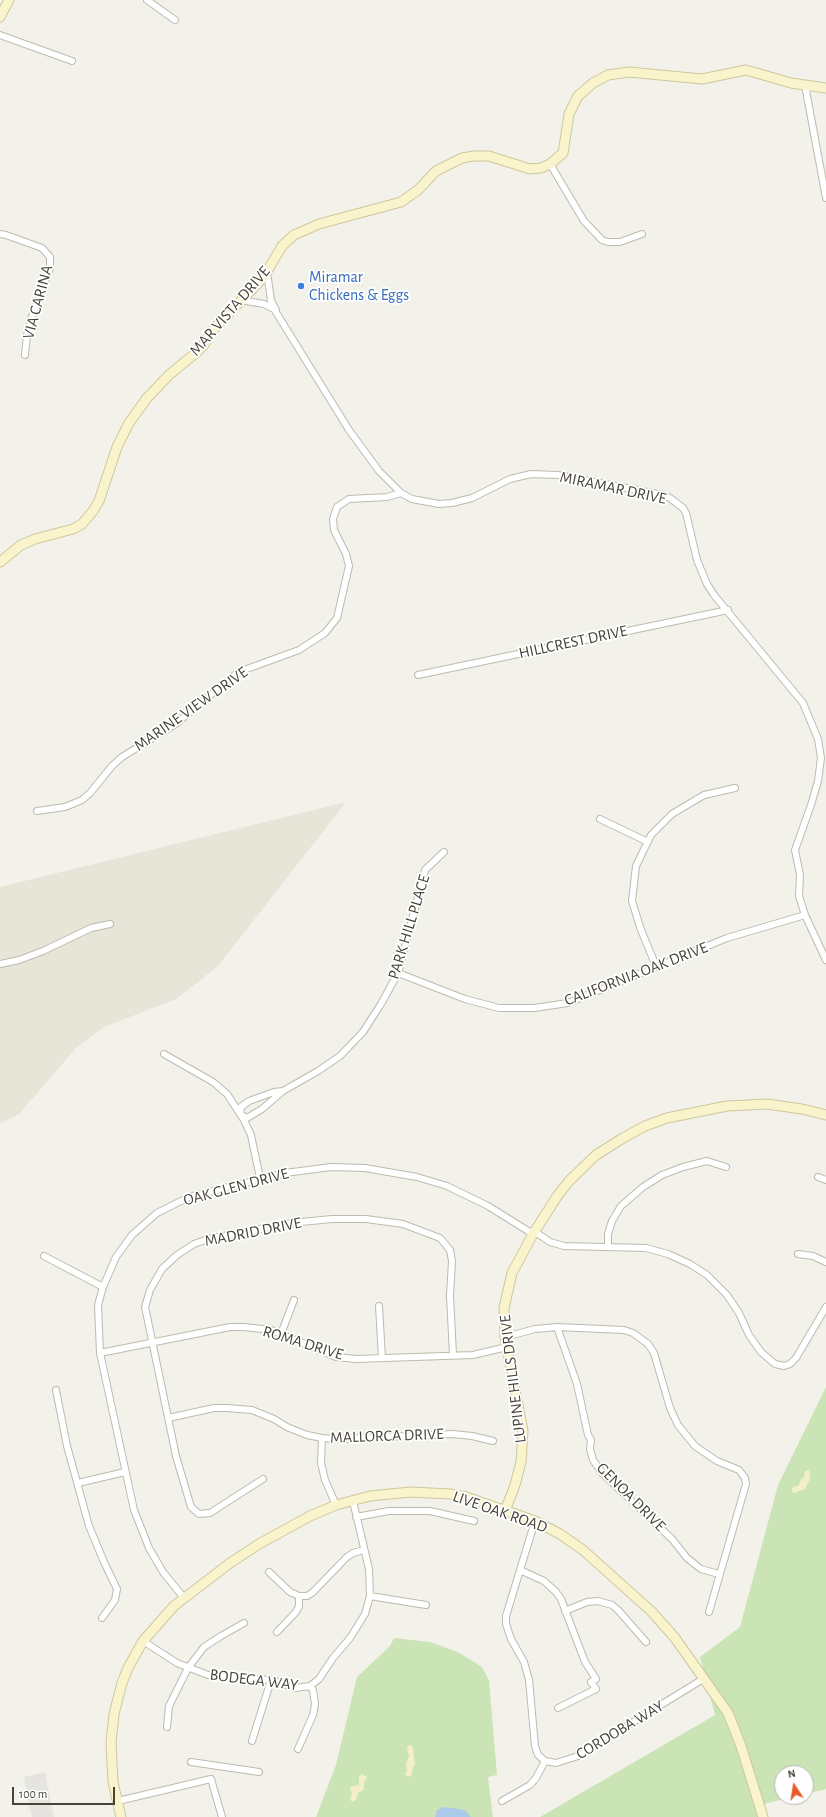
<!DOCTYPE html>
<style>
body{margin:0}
#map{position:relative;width:826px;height:1817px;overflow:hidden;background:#f3f2ea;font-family:"Alegreya Sans",sans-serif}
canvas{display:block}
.north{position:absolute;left:774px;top:1765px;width:40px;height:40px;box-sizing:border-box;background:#fff;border:1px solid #b5b4b0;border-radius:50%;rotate:348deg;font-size:11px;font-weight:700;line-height:16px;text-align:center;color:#474339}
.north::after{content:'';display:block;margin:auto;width:14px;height:18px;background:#e75c2d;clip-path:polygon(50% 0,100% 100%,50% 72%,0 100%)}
.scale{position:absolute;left:12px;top:1787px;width:103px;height:18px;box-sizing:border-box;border:2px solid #474339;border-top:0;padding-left:5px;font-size:12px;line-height:14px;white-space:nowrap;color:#474339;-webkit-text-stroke:3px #fff;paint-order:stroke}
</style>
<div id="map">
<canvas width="826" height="1817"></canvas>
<div class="north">N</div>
<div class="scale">100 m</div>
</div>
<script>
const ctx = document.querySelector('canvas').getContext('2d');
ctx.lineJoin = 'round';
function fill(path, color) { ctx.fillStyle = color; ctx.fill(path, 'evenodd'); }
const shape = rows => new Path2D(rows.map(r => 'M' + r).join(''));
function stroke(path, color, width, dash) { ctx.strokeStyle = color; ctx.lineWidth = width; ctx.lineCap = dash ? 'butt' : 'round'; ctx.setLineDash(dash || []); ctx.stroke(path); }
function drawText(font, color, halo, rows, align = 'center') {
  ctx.font = font + ' "Alegreya Sans",sans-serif'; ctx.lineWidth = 3.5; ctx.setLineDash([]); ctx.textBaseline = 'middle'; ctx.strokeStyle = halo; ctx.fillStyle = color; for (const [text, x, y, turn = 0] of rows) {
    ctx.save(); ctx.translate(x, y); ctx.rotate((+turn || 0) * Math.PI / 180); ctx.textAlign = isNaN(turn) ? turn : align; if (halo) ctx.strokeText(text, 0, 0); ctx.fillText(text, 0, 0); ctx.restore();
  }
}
const residential = shape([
 [346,802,218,966,176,999,104,1027,76,1048,19,1114,0,1124,0,887]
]);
const green = shape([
 [826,1387,826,1789,806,1794,806,1773,782,1773,782,1797,793,1797,759,1805,759,1817,540,1817,715,1715,700,1657,740,1627,778,1485],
 [394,1638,430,1642,458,1652,482,1667,489,1680,497,1775,488,1777,493,1817,316,1817,336,1765,357,1677,390,1646]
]);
const sand = shape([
 [809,1470,810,1479,805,1489,793,1493,792,1488,799,1485,800,1481,804,1477,805,1471],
 [411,1745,413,1748,415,1764,412,1770,412,1775,408,1777,405,1774,407,1771,406,1764,409,1756,407,1749,408,1746],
 [362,1774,367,1777,364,1783,364,1790,358,1793,356,1800,353,1802,350,1800,352,1794,350,1787,359,1785,359,1777]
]);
const parking = shape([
 [45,1772,54,1817,32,1817,24,1777]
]);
const water = shape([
 [444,1807,465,1810,471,1817,435,1817,437,1810]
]);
const street = shape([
 [147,0,175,20],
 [0,35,72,61],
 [805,85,826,198],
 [550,164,584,221,602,240,608,242,620,242,642,234],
 [0,234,6,235,42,248,50,257,50,268,31,319,27,335,25,355],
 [267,272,271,301,276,310],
 [240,300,264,304,274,309,349,430,379,471,401,493,412,499,439,504,452,503,472,498,510,479,531,474,558,475,663,495,670,498,683,508,686,513,697,560,707,584,714,595,803,703,818,739,821,758,818,781,811,805,795,850,800,875,799,896,805,915,826,960],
 [418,675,728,610],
 [37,811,65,807,82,800,90,793,112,766,122,757,177,723,233,676,244,670,299,650,325,633,337,618,349,566,346,554,334,530,333,519,337,507,349,499,387,497,401,493],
 [600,819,648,842],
 [0,964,19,960,43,951,91,928,110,924],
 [656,966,641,930,632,901,636,866,651,835,672,814,704,795,735,788],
 [398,973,465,999,499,1008,534,1008,568,1003,727,938,805,915],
 [164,1054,213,1082,227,1094,244,1120,251,1135,260,1178],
 [283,1091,274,1092,249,1101,241,1107,240,1114,247,1118,262,1109,283,1091,318,1071,340,1056,363,1032,381,1004,398,973,425,870,444,852],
 [818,1177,826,1180],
 [534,1231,550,1242,564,1246,646,1248,668,1254,690,1264,707,1275,727,1295,739,1313,749,1335,761,1352,775,1364,784,1366,790,1364,796,1358,826,1307],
 [608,1246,608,1234,612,1221,621,1206,643,1187,662,1175,683,1167,707,1161,726,1167],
 [798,1254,813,1256,826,1262],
 [44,1256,103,1287],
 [379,1306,382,1358],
 [557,1327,577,1384,588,1435,591,1440,590,1449,593,1460,602,1473,672,1539,687,1558,701,1569,719,1574],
 [281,1334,294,1300],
 [505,1337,535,1329,557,1327,624,1330,633,1333,648,1344,654,1353,670,1408,678,1425,695,1446,717,1461,739,1470,745,1478,746,1484,709,1612],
 [100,1353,230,1327,244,1327,271,1330,336,1357,356,1359,473,1355,507,1347],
 [56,1390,67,1446,89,1526,104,1562,117,1589,115,1600,102,1618],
 [168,1418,214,1408,227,1408,252,1410,274,1419,287,1427,307,1435,322,1438,338,1439,453,1434,472,1436,493,1441],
 [322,1438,321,1463,325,1480,336,1505],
 [263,1479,210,1513,199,1514,191,1507,176,1456,145,1307,150,1290,162,1269,177,1255,194,1244,208,1239,291,1223,332,1219,366,1219,403,1224,440,1238,450,1250,452,1261,450,1296,453,1355],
 [78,1483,125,1472],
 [356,1517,389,1511,430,1511,474,1521],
 [535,1521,506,1616,506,1624,511,1639,524,1662,529,1680,535,1746,538,1755,545,1761,556,1763,578,1756,703,1679],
 [520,1570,544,1581,556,1592,561,1599,585,1662,596,1679,591,1682,596,1689,558,1708],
 [269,1572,290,1592,299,1596,307,1596,312,1593,347,1557,353,1553,364,1550],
 [370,1596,426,1605],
 [184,1598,163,1572,149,1548,134,1510,100,1353,98,1305,103,1287,116,1257,132,1235,157,1213,189,1197,285,1173,331,1167,365,1168,417,1177,447,1186,488,1206,533,1234],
 [565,1611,587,1602,598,1601,612,1605,618,1610,646,1642],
 [277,1632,296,1612,299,1606,299,1596],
 [143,1641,177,1663,208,1675,271,1680,295,1688,310,1686,319,1679,333,1658,350,1638,365,1614,370,1596,369,1569,353,1501],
 [167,1727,169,1706,188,1668,204,1647,221,1636,244,1623],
 [252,1741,271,1680],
 [298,1749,313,1715,315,1704,313,1690,310,1686],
 [191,1762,259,1772],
 [118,1801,211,1779,222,1817],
 [502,1801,530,1785,536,1778,545,1761]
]);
const secondary = shape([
 [0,17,9,0],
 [0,562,21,545,35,539,73,529,82,524,93,511,99,501,117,447,129,423,147,398,170,374,197,352,205,343,211,332,263,278,282,246,294,235,319,224,401,202,418,190,436,171,462,158,474,156,489,156,530,169,541,168,550,164,563,153,569,114,578,96,593,83,608,75,629,72,702,79,746,70,791,83,826,88],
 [505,1511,515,1485,521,1462,523,1431,505,1337,504,1308,512,1273,533,1234,558,1195,570,1180,596,1155,623,1138,645,1126,667,1118,727,1106,767,1104,802,1109,826,1115],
 [121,1817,113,1782,111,1743,114,1714,122,1683,128,1668,143,1641,174,1606,230,1563,259,1544,310,1516,336,1505,370,1496,411,1492,450,1494,466,1497,535,1521,560,1534,583,1550,652,1612,675,1638,728,1713,741,1746,763,1817]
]);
const markers = [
 [301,286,4,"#3f7fe0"]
];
const shopNames = [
 ["Miramar",309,277],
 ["Chickens & Eggs",309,295]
];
const streetNames = [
 ["VIA CARINA",38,302,-75],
 ["MAR VISTA DRIVE",230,311,-49],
 ["MIRAMAR DRIVE",613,488,12],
 ["HILLCREST DRIVE",573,642,-12],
 ["MARINE VIEW DRIVE",191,709,-35],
 ["PARK HILL PLACE",409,927,-73],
 ["CALIFORNIA OAK DRIVE",636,974,-21],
 ["OAK GLEN DRIVE",236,1187,-15],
 ["MADRID DRIVE",253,1232,-11],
 ["ROMA DRIVE",303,1343,17],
 ["LUPINE HILLS DRIVE",513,1379,-97],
 ["MALLORCA DRIVE",387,1436,-2],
 ["GENOA DRIVE",631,1497,45],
 ["LIVE OAK ROAD",500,1512,19],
 ["BODEGA WAY",254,1680,7],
 ["CORDOBA WAY",620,1730,-31]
];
fill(residential, '#e7e4d8');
fill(green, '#cbe4b6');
fill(sand, '#f4efc9');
fill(parking, '#e5e4e1');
fill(water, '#accaea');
stroke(street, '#bebaad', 8);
stroke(secondary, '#cfc79d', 11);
stroke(street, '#fff', 6);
stroke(secondary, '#faf4cd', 9);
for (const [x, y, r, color] of markers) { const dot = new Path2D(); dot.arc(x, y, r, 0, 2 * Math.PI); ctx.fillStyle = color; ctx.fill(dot); stroke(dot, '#fff', 1.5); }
drawText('16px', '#366cbe', '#fff', shopNames, 'left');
drawText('16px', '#474339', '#fff', streetNames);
</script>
